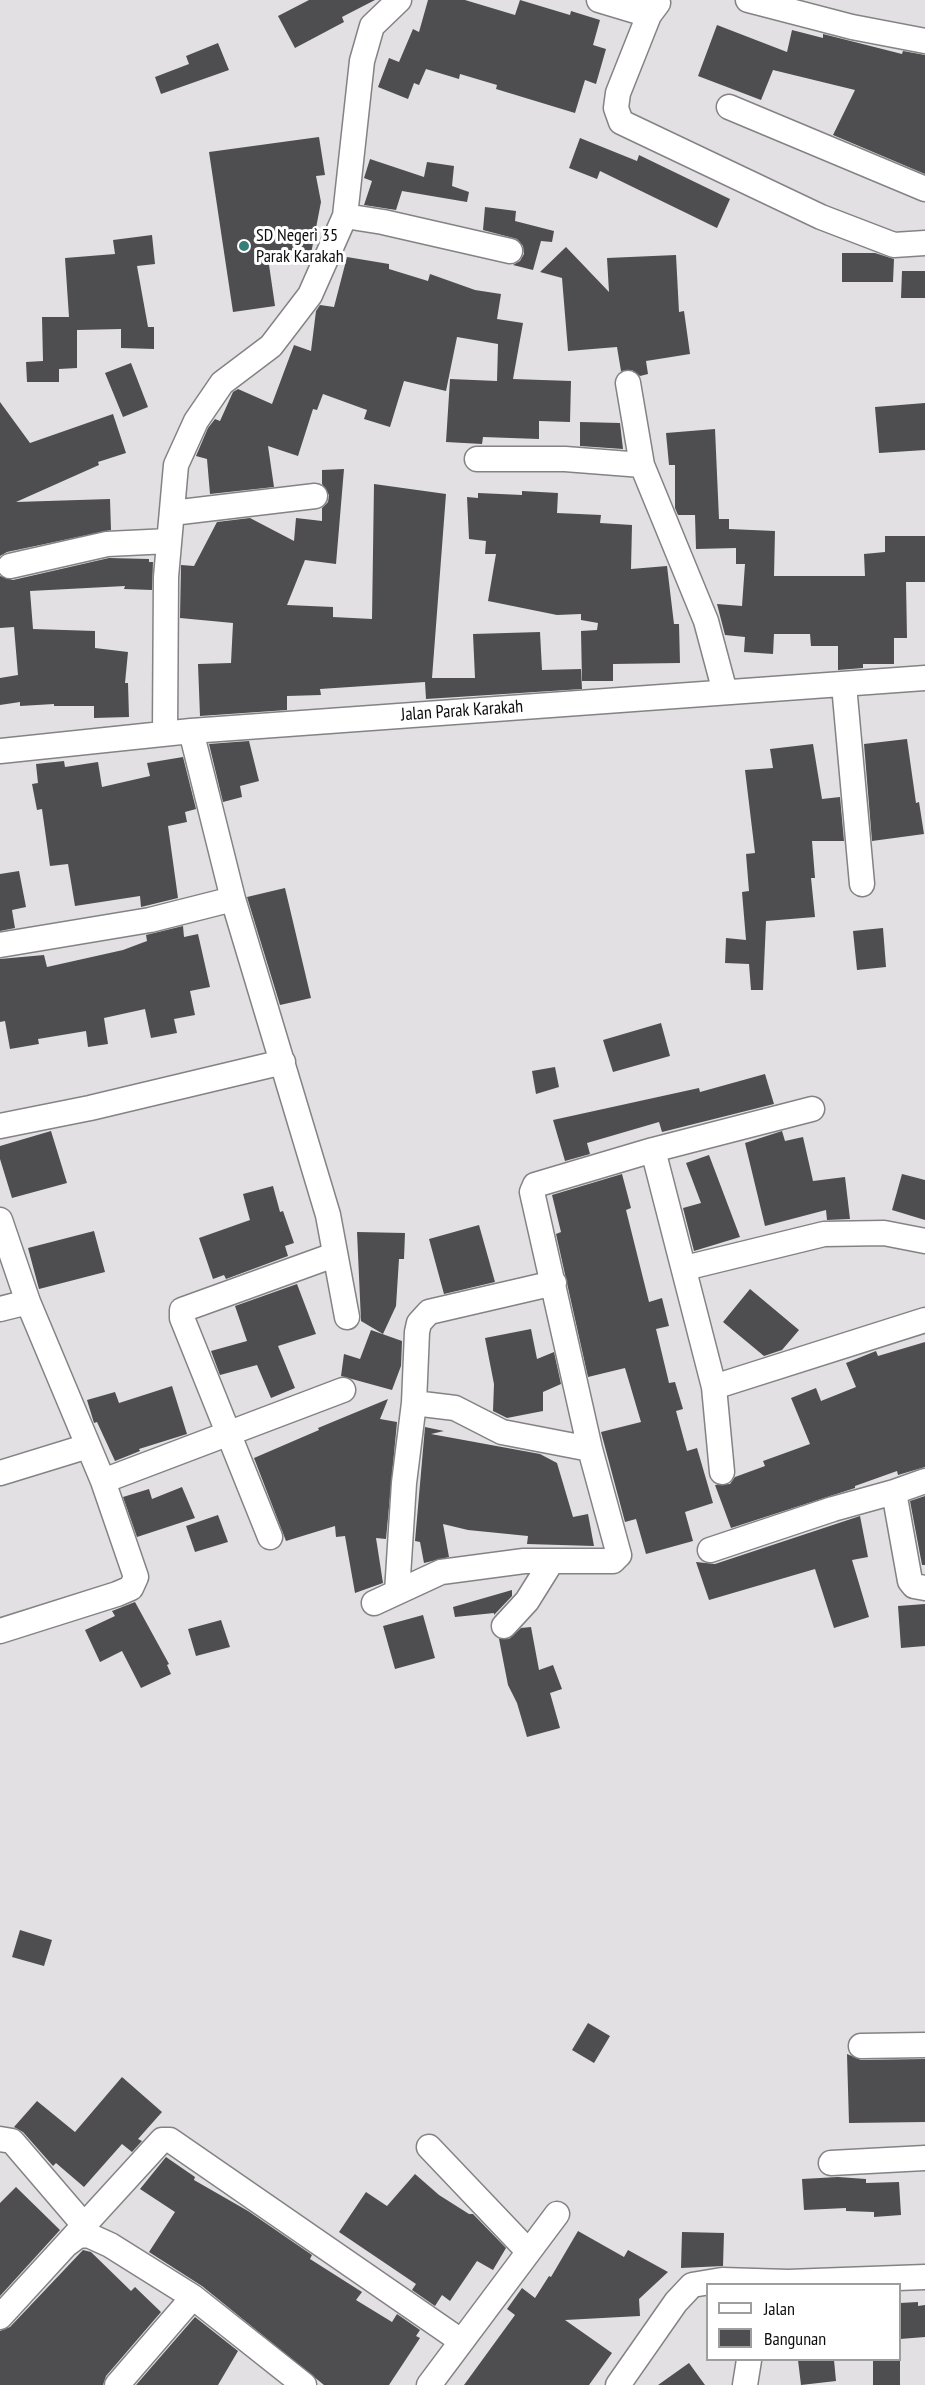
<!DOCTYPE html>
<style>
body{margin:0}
#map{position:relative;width:925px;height:2385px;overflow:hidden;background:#e2e0e3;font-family:"PT Sans Narrow",sans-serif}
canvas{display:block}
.legend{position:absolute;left:706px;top:2283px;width:195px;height:78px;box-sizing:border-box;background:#fff;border:2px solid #9e9e9f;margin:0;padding:8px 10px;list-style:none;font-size:18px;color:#0d0d0e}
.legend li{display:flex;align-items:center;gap:12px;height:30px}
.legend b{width:30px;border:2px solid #9e9e9f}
</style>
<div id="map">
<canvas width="925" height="2385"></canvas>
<ul class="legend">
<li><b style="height:8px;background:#fff"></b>Jalan</li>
<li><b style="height:16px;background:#4e4d4f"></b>Bangunan</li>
</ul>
</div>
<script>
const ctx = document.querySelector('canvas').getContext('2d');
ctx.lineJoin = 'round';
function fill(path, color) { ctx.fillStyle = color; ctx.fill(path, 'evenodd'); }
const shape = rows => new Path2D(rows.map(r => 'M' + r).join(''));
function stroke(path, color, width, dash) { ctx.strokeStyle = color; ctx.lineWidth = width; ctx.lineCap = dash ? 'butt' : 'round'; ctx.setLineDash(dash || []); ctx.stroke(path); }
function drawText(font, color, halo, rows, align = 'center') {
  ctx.font = font + ' "PT Sans Narrow",sans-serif'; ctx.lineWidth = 6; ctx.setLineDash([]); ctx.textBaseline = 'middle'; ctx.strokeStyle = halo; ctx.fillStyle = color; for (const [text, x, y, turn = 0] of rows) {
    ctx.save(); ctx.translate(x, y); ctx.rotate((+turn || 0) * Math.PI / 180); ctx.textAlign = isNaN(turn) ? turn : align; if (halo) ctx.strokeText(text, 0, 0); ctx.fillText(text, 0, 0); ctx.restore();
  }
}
const building = shape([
 [309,0,375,0,342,17,344,22,295,48,278,16],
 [428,0,465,0,515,15,520,0,570,15,571,11,600,20,593,45,606,49,596,84,585,80,575,113,496,89,497,85,460,74,459,79,426,69,419,85,414,83,408,99,378,87,389,58,399,62,413,29,419,32],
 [717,25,787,52,792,30,823,38,823,34,902,54,903,51,925,55,925,174,833,135,855,90,773,70,761,100,698,76],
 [218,43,229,70,161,94,155,77,189,64,186,56],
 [319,137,325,175,316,176,321,202,310,259,267,251,275,306,233,312,209,152],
 [580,138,637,161,639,155,730,199,717,228,600,171,597,179,569,168],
 [370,159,424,177,427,162,454,166,452,186,469,192,467,202,402,191,396,210,364,205,372,181,364,178],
 [485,207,516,211,515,221,554,231,552,242,541,241,533,270,513,265,520,261,524,254,523,246,517,239,483,230],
 [152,235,155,264,137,266,148,327,154,327,154,349,121,348,121,329,77,330,77,368,59,369,59,382,27,382,26,362,43,361,42,317,69,317,65,258,115,254,113,240],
 [566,247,609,292,607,258,676,255,679,312,684,311,690,354,646,361,648,374,640,376,632,370,621,371,617,347,568,351,562,278,540,272],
 [842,253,875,253,894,259,893,282,842,282],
 [347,257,389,264,389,269,428,281,430,274,475,290,501,294,497,319,523,323,513,379,571,381,570,422,539,421,539,439,483,437,482,444,446,442,450,379,497,381,498,344,457,337,446,391,404,381,390,427,364,419,367,410,323,394,317,410,313,409,298,456,268,446,274,487,210,494,207,459,196,456,208,428,215,419,220,421,233,392,238,389,272,404,294,345,311,351,316,311,320,305,334,307],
 [902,271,925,271,925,298,901,298],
 [131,363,148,407,123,417,105,373],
 [0,402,30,443,113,414,126,453,98,462,99,465,16,502,110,499,111,530,7,552,0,556],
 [925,403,925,450,879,453,875,407],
 [580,422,620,423,623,449,580,446],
 [715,429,719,519,729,519,729,529,775,531,774,576,865,576,864,554,885,552,885,536,925,536,925,582,906,582,907,638,894,638,894,664,863,664,863,668,838,670,838,646,811,646,810,634,774,634,773,654,744,652,745,637,725,635,717,604,742,606,745,564,736,564,736,548,696,549,695,515,678,515,675,508,675,465,669,465,666,433],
 [344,469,336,564,305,560,287,605,333,607,333,617,372,619,374,484,446,494,432,678,475,678,473,634,540,632,542,670,581,669,582,689,426,699,425,682,320,689,321,695,287,696,287,710,200,716,198,664,231,663,233,623,180,618,181,565,194,566,217,522,250,518,294,541,296,518,322,521,322,508,328,502,329,495,322,484,322,470],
 [522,491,558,493,557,513,601,515,600,523,632,525,631,569,667,566,674,624,679,624,680,663,613,664,613,681,582,681,581,631,597,630,598,623,581,620,581,614,557,615,488,601,496,554,485,554,486,541,469,539,467,497,478,498,478,493,522,495],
 [109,558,149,559,149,562,153,562,152,590,124,589,125,586,30,591,33,629,95,631,95,648,128,652,125,683,128,683,129,717,94,718,94,706,54,706,54,704,20,706,20,702,0,705,0,678,18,675,14,627,0,628,0,576,13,580],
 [907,739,916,803,919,802,924,834,872,841,864,744],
 [249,741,259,781,240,786,242,797,223,802,209,744],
 [813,744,822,799,840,797,844,841,812,841,815,878,811,878,815,917,766,921,763,990,751,990,749,964,725,963,726,938,746,940,742,892,749,891,746,854,755,853,745,770,773,768,770,749],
 [183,757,196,809,185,812,187,822,168,826,178,898,141,907,140,896,75,906,68,864,50,866,42,809,37,810,32,784,38,783,36,764,64,761,65,767,98,762,102,787,150,776,147,763],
 [19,871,26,907,12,910,15,928,0,931,0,874],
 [285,888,311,998,280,1005,247,897],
 [183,926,184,937,198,934,210,987,190,991,195,1015,174,1019,177,1033,151,1038,145,1009,104,1018,108,1044,88,1047,86,1031,38,1039,39,1044,10,1049,5,1021,0,1022,0,959,44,955,47,967,123,950,147,941,146,935],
 [883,928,886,967,857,970,853,931],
 [661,1023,670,1056,613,1072,603,1040],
 [555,1067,559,1087,536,1094,532,1071],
 [765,1074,774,1104,662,1132,659,1122,587,1143,590,1154,565,1161,553,1120,699,1088,700,1092],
 [51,1131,67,1183,12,1198,0,1159,0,1146],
 [782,1131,785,1141,803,1137,813,1181,845,1177,850,1219,827,1220,826,1210,765,1226,745,1143],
 [709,1155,740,1237,694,1251,683,1208,701,1203,686,1163],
 [622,1174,631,1208,626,1210,649,1302,662,1298,669,1326,656,1329,669,1383,675,1382,683,1409,676,1411,687,1451,697,1448,713,1503,685,1512,693,1541,646,1554,636,1519,625,1522,601,1432,641,1422,625,1368,588,1377,556,1234,561,1232,552,1195],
 [902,1174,925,1180,925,1220,892,1210],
 [273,1186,280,1212,283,1211,294,1243,285,1246,288,1256,226,1279,224,1275,213,1279,199,1238,250,1220,243,1194],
 [479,1225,495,1282,444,1294,429,1239],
 [94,1231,105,1272,39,1289,28,1248],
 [357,1232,405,1233,404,1259,399,1259,396,1306,383,1334,361,1321],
 [297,1284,316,1334,278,1346,295,1388,271,1398,257,1365,220,1375,211,1351,247,1341,235,1306],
 [750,1289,799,1330,782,1350,764,1356,723,1322],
 [531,1329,537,1359,554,1352,561,1384,543,1392,543,1411,507,1418,493,1411,494,1384,485,1338],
 [371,1330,402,1341,401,1366,392,1390,341,1376,344,1354,360,1359],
 [925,1342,925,1467,898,1475,897,1471,855,1486,855,1488,731,1528,715,1485,730,1484,735,1477,765,1466,763,1461,810,1444,791,1398,816,1388,821,1401,856,1387,846,1363,876,1351,878,1356],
 [172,1386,187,1434,139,1449,140,1451,115,1461,97,1422,94,1423,87,1400,115,1392,119,1403],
 [388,1399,380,1419,397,1422,386,1539,376,1538,383,1583,355,1593,345,1536,336,1537,335,1526,286,1541,254,1458,319,1430,318,1428],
 [425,1427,444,1431,431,1434,540,1454,557,1463,573,1517,588,1514,594,1546,527,1544,528,1536,468,1530,443,1524,449,1557,424,1563,420,1542,415,1541],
 [182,1487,195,1518,137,1537,123,1497,149,1489,152,1499],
 [925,1496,925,1565,922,1565,910,1501],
 [218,1515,228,1542,195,1552,186,1526],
 [860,1516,868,1557,852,1560,869,1617,834,1628,815,1569,709,1600,696,1562,715,1564],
 [512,1590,512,1596,494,1615,494,1613,455,1617,453,1607],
 [135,1602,169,1664,167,1665,171,1674,141,1688,122,1651,100,1662,85,1630,115,1616,112,1611],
 [925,1604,925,1646,901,1648,898,1606],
 [423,1615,435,1658,395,1669,383,1626],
 [221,1620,230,1647,196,1656,188,1629],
 [531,1627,539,1670,553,1665,562,1689,550,1693,560,1728,527,1737,517,1703,508,1685,499,1639,509,1639,521,1628],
 [20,1930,52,1940,44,1966,12,1957],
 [588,2023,610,2036,594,2063,572,2050],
 [847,2054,861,2060,925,2059,925,2122,849,2123],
 [122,2077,162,2112,138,2139,142,2141,132,2152,122,2144,84,2187,56,2163,53,2166,23,2132,14,2127,37,2101,75,2132],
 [166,2157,195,2177,194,2180,248,2211,312,2255,310,2259,362,2292,356,2300,392,2322,397,2314,420,2330,416,2336,420,2338,389,2385,324,2385,202,2286,149,2252,175,2212,140,2189],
 [415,2174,439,2195,469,2214,473,2214,506,2248,493,2270,477,2261,450,2301,442,2295,435,2306,412,2290,416,2284,339,2232,366,2192,387,2206],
 [838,2177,866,2179,866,2183,899,2182,901,2215,874,2217,874,2212,846,2211,846,2208,804,2210,802,2179],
 [16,2187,60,2230,0,2296,0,2203],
 [578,2231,624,2257,628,2250,668,2272,639,2299,640,2316,565,2320,612,2353,589,2385,464,2385,515,2315,507,2309,522,2288,535,2298,549,2276,551,2277],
 [682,2232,724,2233,723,2266,681,2268],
 [83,2250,91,2252,131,2291,135,2287,161,2312,106,2376,103,2385,0,2385,0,2331,10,2327],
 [918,2302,918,2306,925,2305,925,2337,900,2339,900,2303],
 [195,2317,238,2351,218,2385,136,2385],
 [798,2360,834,2360,836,2381,801,2385],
 [873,2360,900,2360,900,2385,873,2385],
 [689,2363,705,2385,658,2385]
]);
const minor = shape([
 [599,0,649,15,658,3],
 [650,0,649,15,618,93,616,108,621,122,821,217,894,245,925,243],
 [748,0,852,27,925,41],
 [729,107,925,189],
 [345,216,383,222,510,251],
 [628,383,642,465],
 [477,459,565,459,642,465,706,621,725,692],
 [172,513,315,496],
 [10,566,107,544,169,541],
 [844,685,862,884],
 [165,733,166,577,176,465,196,421,222,383,271,346,310,295,345,216,362,61,372,26,399,0],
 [0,751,191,731,925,678],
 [233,899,328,1215,347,1317],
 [0,945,150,920,233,899,191,731],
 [0,1126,90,1108,283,1062],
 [653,1150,714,1387,722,1472],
 [0,1220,28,1302,103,1481,136,1577,131,1588,117,1594,0,1631],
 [685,1268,824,1234,884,1233,925,1241],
 [554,1283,429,1312,419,1323,417,1332,414,1403,455,1408,502,1432,590,1449],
 [0,1309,28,1302],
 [714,1387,925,1320],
 [0,1473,88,1446],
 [103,1481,343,1390],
 [894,1492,925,1481],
 [270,1537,182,1318,182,1310,334,1255],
 [710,1550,833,1509,894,1492,910,1581,914,1586,925,1588],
 [397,1592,404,1483,414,1403],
 [374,1603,441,1572,524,1561,613,1561,619,1555,590,1449,532,1192,535,1185,653,1150,812,1109],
 [504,1626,527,1601,552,1561],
 [861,2046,925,2045],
 [0,2139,12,2141,84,2225],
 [429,2147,528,2251],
 [831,2163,925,2158],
 [66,2245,162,2140,170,2140,461,2341],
 [0,2317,66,2245,78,2236,88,2235,110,2245,193,2297,304,2385],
 [117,2385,193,2297],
 [429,2385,557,2214],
 [618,2385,676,2302,692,2285,722,2280,788,2282,925,2277],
 [745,2385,749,2360]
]);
const markers = [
 [244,246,6,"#377e79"]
];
const poiNames = [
 ["SD Negeri 35",256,236],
 ["Parak Karakah",256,257]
];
const streetNames = [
 ["Jalan Parak Karakah",462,711,-4]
];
fill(building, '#4e4d4f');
stroke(minor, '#848285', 27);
stroke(minor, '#fff', 24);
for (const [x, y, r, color] of markers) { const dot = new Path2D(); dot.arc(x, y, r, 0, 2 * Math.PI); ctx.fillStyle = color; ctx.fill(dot); stroke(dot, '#fff', 2); }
drawText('18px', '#0d0d0e', '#fff', poiNames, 'left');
drawText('18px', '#0d0d0e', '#fff', streetNames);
</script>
